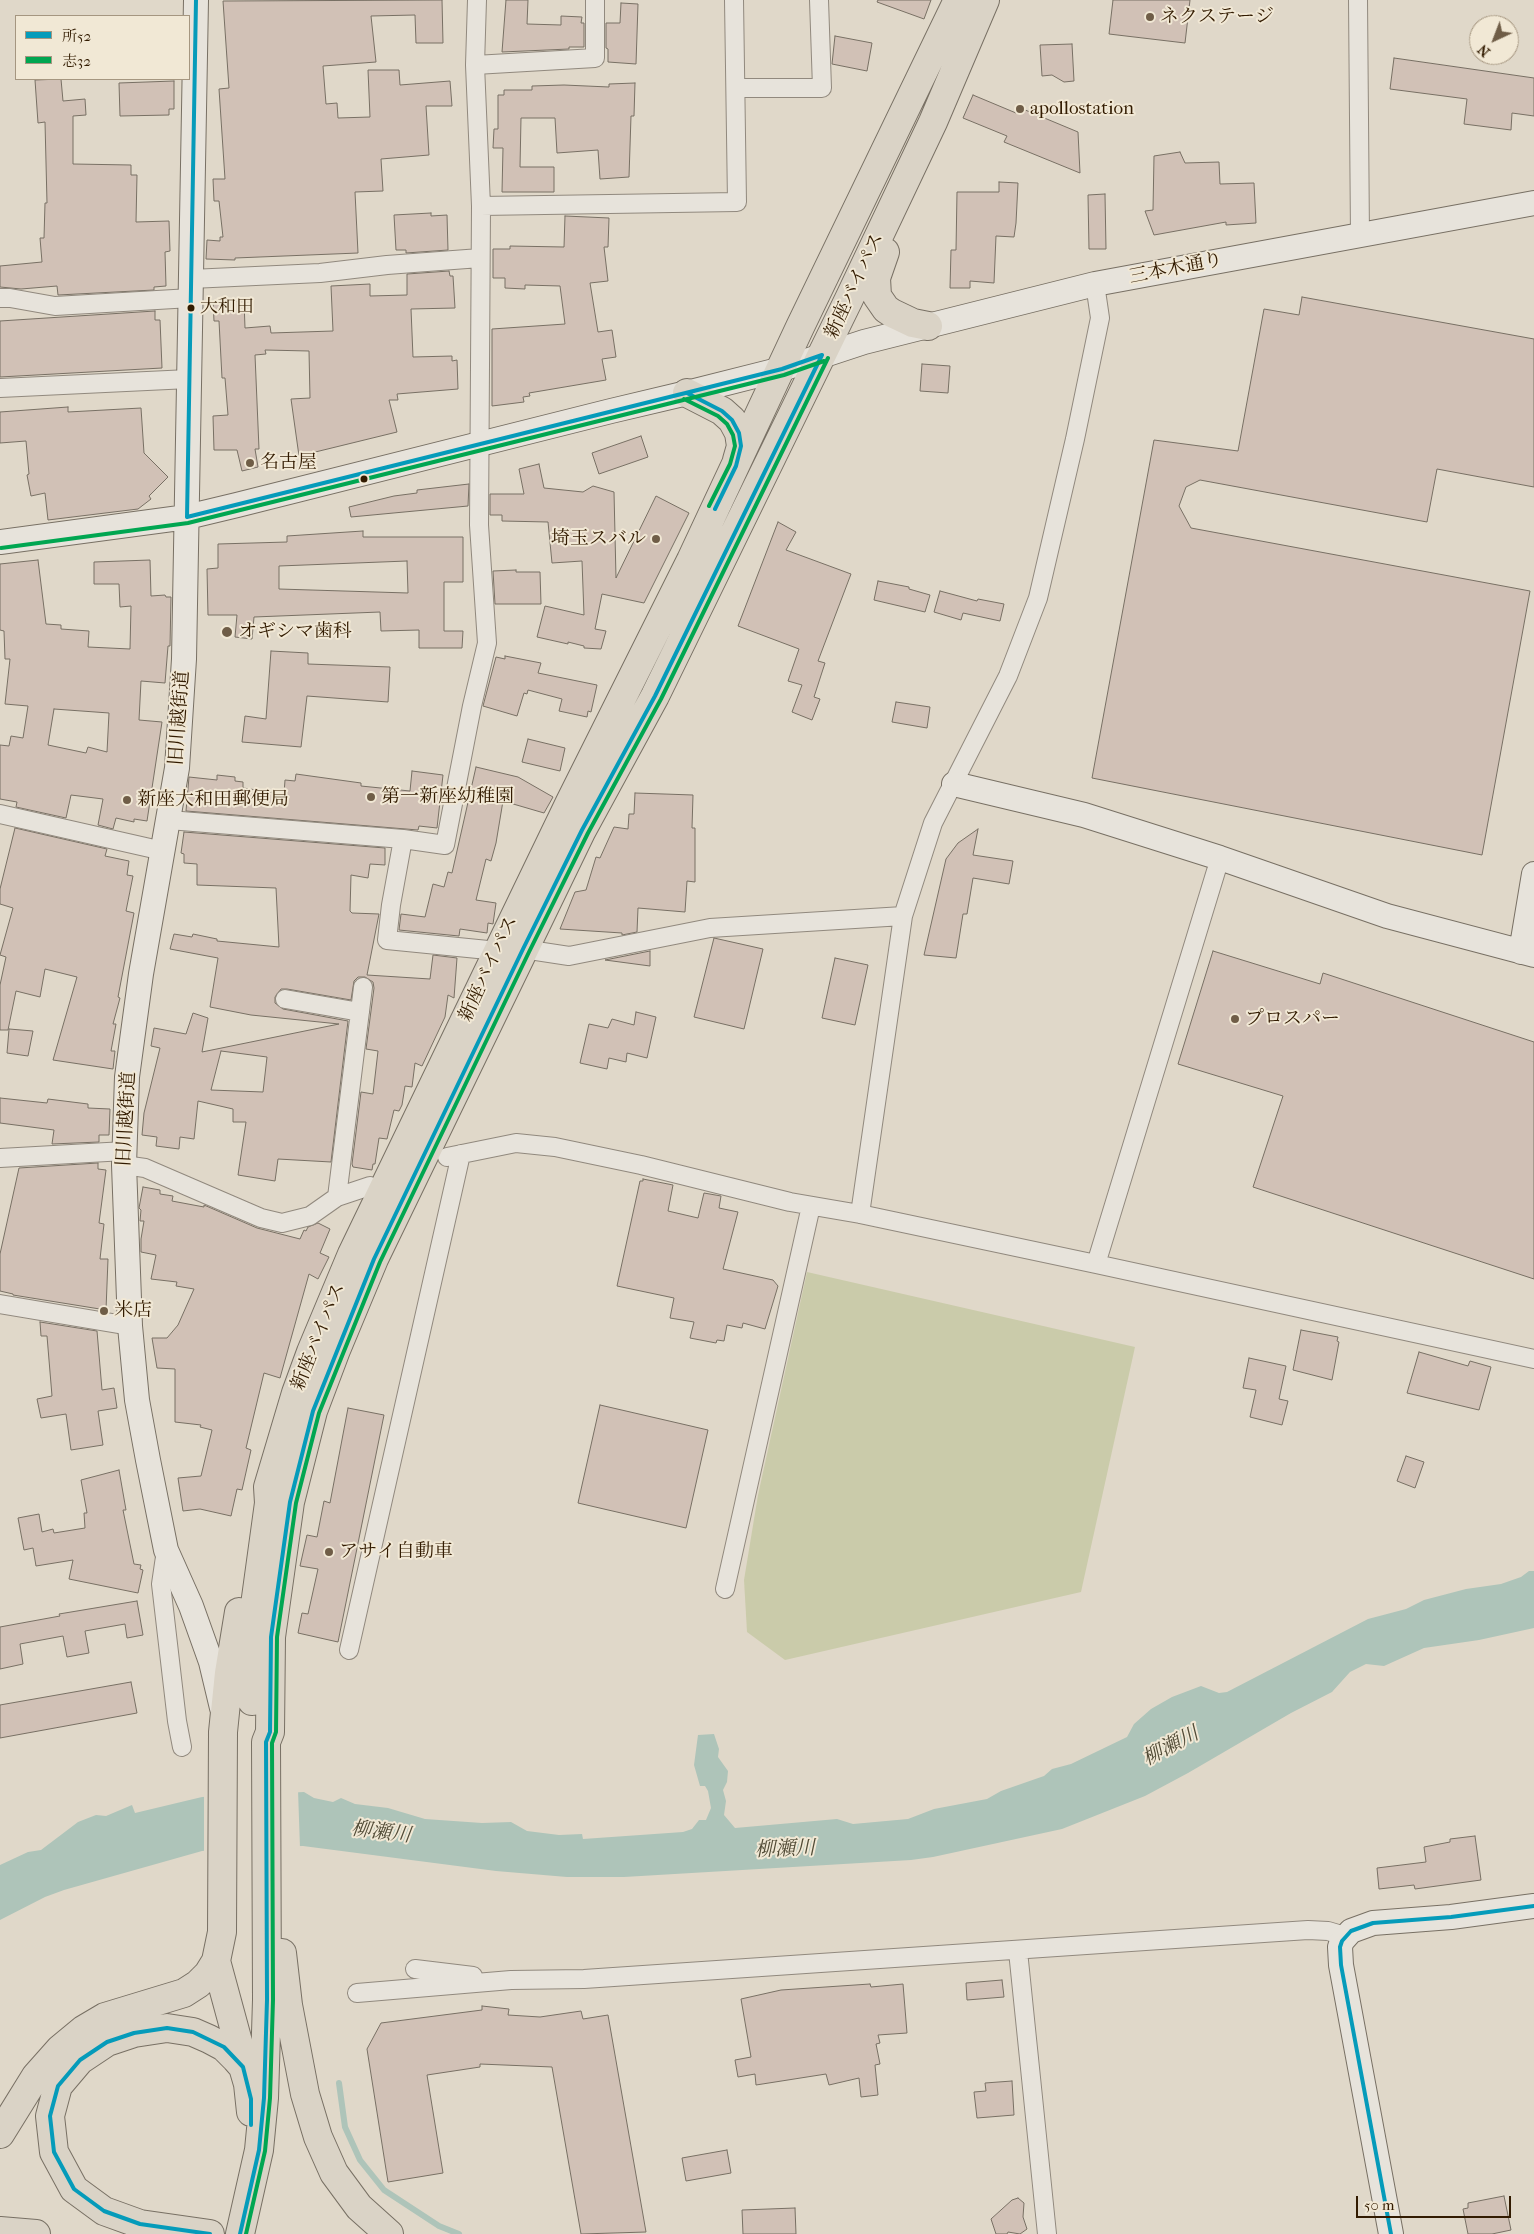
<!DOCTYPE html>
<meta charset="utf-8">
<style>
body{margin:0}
#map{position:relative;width:1534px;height:2234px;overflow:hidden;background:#e0d8c9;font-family:"IM FELL French Canon","Noto Serif JP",serif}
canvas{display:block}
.legend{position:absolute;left:15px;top:15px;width:175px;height:65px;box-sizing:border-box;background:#f1e8d5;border:1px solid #a59680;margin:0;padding:6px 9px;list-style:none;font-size:15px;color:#321b01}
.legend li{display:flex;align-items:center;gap:10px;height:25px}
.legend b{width:25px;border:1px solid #a59680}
.north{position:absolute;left:1469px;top:15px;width:50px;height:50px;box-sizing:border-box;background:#f1e8d5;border:1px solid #a59680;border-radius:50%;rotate:223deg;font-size:14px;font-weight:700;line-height:20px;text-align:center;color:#321b01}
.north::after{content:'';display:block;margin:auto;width:18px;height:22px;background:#6f5d47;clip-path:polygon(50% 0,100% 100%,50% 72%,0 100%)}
.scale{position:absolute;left:1356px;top:2196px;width:155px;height:22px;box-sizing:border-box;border:2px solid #321b01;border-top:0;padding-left:6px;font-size:15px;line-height:18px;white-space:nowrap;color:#321b01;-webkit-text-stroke:4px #f1e8d5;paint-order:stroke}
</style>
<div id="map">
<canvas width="1534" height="2234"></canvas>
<ul class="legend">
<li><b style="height:6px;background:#059bba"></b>所52</li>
<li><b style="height:6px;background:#00a651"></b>志32</li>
</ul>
<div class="north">N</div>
<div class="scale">50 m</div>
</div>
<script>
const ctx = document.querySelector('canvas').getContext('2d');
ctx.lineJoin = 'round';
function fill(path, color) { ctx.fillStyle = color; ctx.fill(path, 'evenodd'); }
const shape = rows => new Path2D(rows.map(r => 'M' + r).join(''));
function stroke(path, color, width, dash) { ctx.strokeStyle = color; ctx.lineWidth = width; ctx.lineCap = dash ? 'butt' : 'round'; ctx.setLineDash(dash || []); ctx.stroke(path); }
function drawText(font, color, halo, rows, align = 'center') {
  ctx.font = font + ' "IM FELL French Canon","Noto Serif JP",serif'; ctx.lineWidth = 4; ctx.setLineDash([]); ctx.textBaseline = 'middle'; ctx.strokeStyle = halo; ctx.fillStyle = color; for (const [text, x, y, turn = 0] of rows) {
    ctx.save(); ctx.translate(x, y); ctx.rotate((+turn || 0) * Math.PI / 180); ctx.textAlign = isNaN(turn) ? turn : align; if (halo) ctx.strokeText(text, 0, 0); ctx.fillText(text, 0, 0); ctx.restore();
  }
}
const green = shape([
 [807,1272,1135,1347,1081,1592,785,1660,747,1632,744,1580,758,1495]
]);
const water = shape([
 [1529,1571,1534,1571,1534,1628,1479,1640,1424,1648,1384,1666,1366,1664,1350,1672,1332,1692,1291,1713,1188,1773,1145,1796,1062,1829,933,1857,911,1860,624,1877,567,1877,496,1871,303,1846,244,1847,202,1851,64,1890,45,1897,0,1920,0,1865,28,1852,41,1850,78,1822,96,1815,106,1816,132,1805,135,1813,202,1797,304,1792,314,1798,333,1802,341,1798,355,1804,388,1808,425,1819,482,1823,511,1822,527,1831,559,1835,582,1834,583,1839,683,1832,692,1829,699,1820,706,1820,711,1808,708,1791,705,1786,700,1786,694,1765,698,1735,714,1734,719,1749,718,1757,728,1771,727,1782,723,1790,726,1801,724,1815,735,1828,837,1819,853,1824,908,1819,934,1809,987,1799,1001,1791,1044,1776,1052,1769,1071,1764,1127,1737,1134,1724,1151,1709,1172,1697,1201,1686,1219,1693,1227,1692,1368,1619,1406,1609,1424,1600,1466,1589,1501,1584,1521,1577]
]);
const pier = shape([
 [298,1790,300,1848,244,1849,204,1854,204,1794]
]);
const stream = shape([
 [339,2083,345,2127,360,2160,384,2190,439,2226,459,2234]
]);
const building = shape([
 [442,0,443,43,416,43,415,15,371,16,376,62,323,66,326,104,337,103,338,118,370,117,368,70,399,70,400,85,450,81,452,106,426,106,429,155,381,159,383,191,355,192,358,253,235,258,235,260,206,259,207,240,220,241,220,237,223,237,219,201,214,201,213,179,225,179,219,89,229,88,223,1,442,0],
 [506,0,528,0,527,24,561,25,561,16,582,17,581,23,584,23,584,47,569,47,569,49,502,52,506,0],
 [878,0,931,0,924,19,877,2,878,0],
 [1113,0,1190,0,1185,43,1109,34,1113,0],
 [621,3,638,4,636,64,608,62,608,49,606,48,606,23,620,23,621,3],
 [835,36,872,43,867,71,832,64,835,36],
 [1072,44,1074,81,1064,82,1052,75,1042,76,1040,45,1072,44],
 [1394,58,1534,78,1534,116,1512,113,1511,130,1464,124,1467,99,1390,89,1394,58],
 [61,79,63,101,85,99,86,115,73,116,73,164,131,165,131,175,137,175,136,222,169,221,170,251,165,252,166,286,154,287,154,290,58,295,57,286,21,289,0,287,0,266,42,262,40,238,44,238,45,203,47,203,45,122,38,123,35,80,61,79],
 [174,81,174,109,169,109,169,115,120,116,119,83,174,81],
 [635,83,634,116,631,116,629,177,600,179,598,150,557,153,555,118,521,118,520,167,554,167,554,192,502,192,503,148,493,148,494,129,498,129,498,95,504,95,504,90,532,90,532,86,564,85,609,87,609,84,635,83],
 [973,95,1016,113,1018,107,1078,132,1080,173,1004,142,1007,136,963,118,973,95],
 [1180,152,1185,163,1219,162,1220,184,1254,183,1256,223,1226,225,1226,222,1154,235,1145,211,1153,210,1154,156,1180,152],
 [999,182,1018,183,1016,223,1014,237,996,236,994,283,970,281,970,288,950,288,951,250,956,250,957,192,999,192,999,182],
 [1105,194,1106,249,1089,249,1088,195,1105,194],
 [431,213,431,216,447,215,448,250,406,253,406,250,396,250,394,215,431,213],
 [565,216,609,218,608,247,604,247,608,281,590,283,598,332,612,330,616,357,602,359,606,380,529,393,530,396,523,397,524,402,492,406,492,329,565,324,560,286,525,285,525,289,505,288,505,278,493,278,493,249,510,249,510,246,564,247,565,216],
 [449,271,450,276,453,276,455,308,411,309,413,357,452,356,452,361,457,360,458,389,397,394,398,400,389,400,397,432,299,456,291,399,310,398,309,351,265,350,266,354,255,355,259,449,255,449,258,467,242,471,237,450,214,450,213,416,228,415,225,378,222,378,219,321,214,321,213,302,244,301,245,328,270,326,271,333,333,331,331,286,370,284,370,296,407,295,407,274,449,271],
 [1302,297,1534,339,1534,487,1437,469,1427,522,1200,480,1186,487,1179,506,1191,528,1530,591,1482,855,1092,778,1154,440,1238,451,1264,309,1299,315,1302,297],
 [155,311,155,320,160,320,162,368,0,377,0,321,155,311],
 [922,364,950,366,948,393,920,391,922,364],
 [68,407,68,412,141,408,144,453,168,477,149,496,151,499,138,509,48,520,45,493,31,496,27,475,29,474,26,441,0,443,0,412,68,407],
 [641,436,648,457,599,474,592,453,641,436],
 [539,464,544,488,583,492,593,486,614,492,616,578,656,496,689,513,644,603,602,594,595,629,606,631,601,649,584,648,584,646,568,642,568,644,537,637,545,606,584,615,582,561,552,563,548,522,502,521,502,515,490,515,490,494,524,494,519,469,539,464],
 [469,484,468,506,351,517,349,507,394,496,417,493,417,490,469,484],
 [778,522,796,532,786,550,851,574,818,661,825,663,814,697,820,699,812,720,792,712,802,685,788,681,799,649,738,626,778,522],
 [363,531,363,537,463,537,463,582,444,582,444,631,463,631,462,648,419,648,419,630,381,631,380,612,254,617,252,639,235,637,237,615,208,615,207,569,218,568,218,544,287,542,287,536,363,531],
 [407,561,408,593,279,589,279,566,407,561],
 [38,560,46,624,61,625,61,629,89,631,88,647,130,649,131,606,120,607,119,584,94,584,94,562,150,560,151,596,165,595,166,597,171,597,170,646,168,646,165,683,141,681,139,720,162,722,147,821,134,819,134,822,116,818,113,829,98,825,103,799,71,795,66,818,16,807,17,802,0,799,0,745,9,746,11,736,23,738,28,706,5,704,10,659,5,659,4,631,0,630,0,564,38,560],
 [54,709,109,713,107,752,88,747,86,753,48,745,54,709],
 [516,570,516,572,540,572,541,604,495,604,493,571,516,570],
 [878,581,909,587,909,589,930,595,925,612,874,600,878,581],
 [940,591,977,601,978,599,1004,604,1000,621,963,613,961,620,934,612,940,591],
 [271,651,308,653,308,664,390,667,388,702,307,696,301,747,242,742,245,716,266,719,271,651],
 [505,656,541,663,538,673,597,685,591,712,588,711,587,717,559,711,562,699,528,690,527,694,524,693,517,716,483,706,496,657,505,659,505,656],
 [896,702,930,707,927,728,892,722,896,702],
 [528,739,565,748,560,771,522,762,528,739],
 [476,767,518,777,553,797,544,813,503,801,496,843,491,861,486,859,476,900,496,903,493,924,488,923,487,933,460,929,459,936,399,930,401,914,425,917,433,884,444,887,448,872,452,873,476,767],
 [412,771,443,775,437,828,419,826,418,830,186,811,189,777,217,780,217,775,235,777,235,781,243,782,243,788,284,794,285,780,295,781,296,774,361,783,361,786,410,791,412,771],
 [635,793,693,795,692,828,695,828,695,882,687,881,685,912,638,908,637,932,622,935,622,933,560,929,575,892,586,890,596,857,600,858,614,827,628,829,629,814,634,814,635,793],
 [15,828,107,849,105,856,129,861,127,875,133,876,126,911,134,913,118,997,120,998,113,1024,116,1024,111,1051,115,1051,113,1069,53,1060,77,977,45,969,40,997,16,991,8,1030,0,1030,0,985,6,957,0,955,13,908,0,904,0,889,15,828],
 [978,829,973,855,1013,861,1009,884,973,878,967,914,963,914,956,958,924,955,946,859,958,843,978,829],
 [184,832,385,848,385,865,370,864,368,878,351,875,350,911,352,913,379,914,367,975,430,979,433,955,457,958,454,998,448,995,445,1017,422,1066,415,1063,412,1087,405,1086,402,1105,399,1111,394,1110,387,1139,379,1138,375,1164,373,1164,372,1170,353,1167,352,1164,361,1092,373,1094,378,1051,366,1049,374,988,373,982,365,977,358,977,354,981,351,1000,287,989,281,989,275,997,275,1003,283,1009,348,1021,331,1162,278,1159,275,1181,238,1175,246,1122,233,1122,233,1109,198,1101,194,1139,180,1137,179,1149,156,1146,157,1137,142,1135,144,1113,160,1048,151,1046,154,1028,186,1034,193,1013,208,1018,202,1052,339,1024,251,1015,210,1007,218,958,170,949,174,934,192,937,193,934,217,939,217,941,279,947,276,888,197,885,197,864,184,863,184,854,181,853,184,832],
 [221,1051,267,1057,263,1092,211,1090,221,1051],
 [714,938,763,949,744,1029,694,1017,714,938],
 [650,951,650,966,605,960,650,951],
 [1213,951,1320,984,1323,973,1534,1042,1534,1279,1253,1187,1283,1096,1178,1064,1213,951],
 [835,958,868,965,855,1025,822,1018,835,958],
 [636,1012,656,1017,647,1058,627,1053,626,1062,609,1058,607,1069,580,1063,589,1024,608,1028,612,1019,634,1025,636,1012],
 [9,1029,33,1031,28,1056,7,1053,9,1029],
 [0,1098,47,1103,48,1099,88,1104,88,1108,110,1109,109,1135,99,1135,99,1142,52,1144,54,1130,0,1123,0,1098],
 [98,1163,98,1169,106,1170,99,1223,104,1224,100,1259,108,1259,106,1310,13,1295,13,1294,0,1291,0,1254,19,1168,98,1163],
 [643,1179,673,1185,668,1211,698,1218,704,1193,721,1196,719,1208,738,1212,723,1269,773,1280,778,1286,765,1329,743,1323,742,1328,727,1325,724,1341,717,1340,716,1343,690,1338,694,1322,670,1318,674,1298,617,1286,640,1181,643,1181,643,1179],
 [143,1187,160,1190,160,1194,173,1196,172,1201,204,1207,204,1205,257,1228,300,1239,304,1230,306,1231,308,1227,318,1223,330,1229,320,1253,329,1257,318,1279,309,1274,280,1378,264,1373,246,1448,251,1450,242,1490,237,1489,231,1516,200,1509,183,1511,178,1478,201,1476,212,1430,200,1427,201,1425,175,1422,175,1369,157,1368,152,1338,167,1338,178,1325,194,1289,176,1286,177,1282,151,1279,156,1255,141,1252,141,1239,144,1221,140,1221,141,1210,139,1208,143,1187],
 [40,1322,97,1331,102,1390,114,1388,117,1408,98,1411,103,1445,71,1450,66,1414,41,1418,37,1399,52,1396,47,1336,41,1336,40,1322],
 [1301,1330,1338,1337,1337,1341,1339,1342,1332,1380,1293,1370,1301,1330],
 [1419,1352,1468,1366,1470,1361,1491,1367,1479,1410,1407,1393,1419,1352],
 [1249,1358,1286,1366,1279,1399,1288,1401,1282,1425,1250,1417,1256,1390,1243,1388,1249,1358],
 [600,1405,708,1430,686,1528,578,1503,600,1405],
 [348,1408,384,1415,338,1642,298,1633,302,1613,308,1614,318,1569,300,1566,307,1535,317,1537,324,1501,330,1503,348,1408],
 [1406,1456,1424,1462,1415,1488,1397,1481,1406,1456],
 [119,1470,126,1510,123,1510,134,1564,141,1565,140,1569,143,1570,138,1593,69,1579,73,1560,36,1566,33,1548,24,1550,18,1518,39,1514,42,1532,53,1529,54,1533,85,1528,84,1513,87,1513,81,1480,119,1470],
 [137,1601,143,1635,127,1638,125,1624,85,1631,89,1653,67,1657,63,1636,20,1644,23,1664,0,1669,0,1627,60,1616,59,1614,137,1601],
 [131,1682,137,1713,0,1738,0,1705,131,1682],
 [1475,1836,1481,1880,1415,1889,1414,1885,1379,1889,1377,1868,1426,1862,1424,1847,1450,1842,1450,1839,1475,1836],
 [1002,1980,1004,1997,967,2000,966,1983,1002,1980],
 [870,1984,871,1987,903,1984,907,2033,878,2035,880,2043,876,2044,880,2064,875,2065,878,2095,861,2097,859,2078,829,2085,826,2074,756,2085,755,2074,738,2077,735,2060,751,2057,741,1999,781,1990,870,1984],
 [482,2006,509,2009,508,2015,540,2017,581,2011,583,2019,608,2015,646,2232,581,2234,552,2067,480,2064,480,2067,427,2075,443,2173,388,2182,367,2049,381,2023,482,2010,482,2006],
 [1012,2081,1014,2115,977,2118,974,2092,986,2091,985,2083,1012,2081],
 [727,2150,731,2173,686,2181,682,2158,727,2150],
 [1504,2196,1511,2230,1492,2234,1468,2234,1463,2209,1468,2208,1468,2203,1504,2196],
 [1018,2198,1024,2203,1023,2217,1027,2229,1020,2234,1008,2232,1007,2234,996,2234,991,2219,1012,2200,1018,2198],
 [795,2208,796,2234,743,2234,742,2210,795,2208]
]);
const street = shape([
 [1358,0,1360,236],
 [475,65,595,58,595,0],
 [736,88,822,88,819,0],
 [481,206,737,202,734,0],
 [191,279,320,273,387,265,480,258],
 [0,298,10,298,55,306,191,298],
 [0,388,189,379],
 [0,814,163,851],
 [169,820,403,839,445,845,472,706,487,643,479,525,481,206,475,65,477,0],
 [403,839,391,905,387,940,498,951],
 [523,949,569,956,710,928,903,916],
 [285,999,360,1012],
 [447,1157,516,1143,555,1147,641,1165,790,1202,860,1214,1096,1264,1534,1359],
 [0,1158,125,1151],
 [124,1165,145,1168,261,1218,282,1223,310,1216,337,1197,370,1186],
 [337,1197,363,987],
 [860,1214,903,916,933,823,1008,676,1038,598,1075,439,1100,318,1095,284],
 [1096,1264,1220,858],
 [0,1304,130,1326],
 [166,1550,161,1584,177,1721,182,1747],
 [725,1589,811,1206],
 [349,1650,461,1154],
 [1018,1951,1047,2234],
 [415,1969,473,1976],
 [357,1993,511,1980,584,1979,1308,1930,1328,1931,1345,1936]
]);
const secondary = shape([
 [196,0,184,659,177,768,141,974,127,1077,124,1165,130,1326,137,1400,148,1460,166,1550,191,1606,211,1662,222,1708],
 [0,542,187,517,237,505,611,411,687,393,782,369,864,342,1095,284,1534,203],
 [954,784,1084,815,1220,858,1387,916,1534,955],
 [1521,952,1534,874],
 [1391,2234,1341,1965,1340,1947,1342,1941,1351,1931,1373,1923,1451,1917,1534,1906]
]);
const highway = shape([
 [885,252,876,278,877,296,886,309,892,313,913,323,928,326],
 [687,393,722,411,732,420,739,433,741,446,737,460],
 [252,1701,251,1662,255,1605,269,1503,268,1487,296,1393,311,1352,352,1254,570,802,691,560,800,327,958,0],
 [282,1953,288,2005,305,2094,318,2137,334,2173,359,2207,389,2234],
 [216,1961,238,2042,243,2067],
 [0,2134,36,2076,60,2049,83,2030,105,2017,184,1993,198,1984,208,1974,216,1961,222,1932,223,1732,229,1673,239,1612],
 [0,2231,36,2234],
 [210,2234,140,2224,104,2211,74,2189,54,2152,50,2116,58,2086,80,2060,107,2042,134,2033,167,2028,193,2032,209,2039,224,2047,236,2059,243,2067,248,2084,251,2112],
 [240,2234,259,2150,264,2098,267,2000,266,1742,270,1732,271,1637,290,1502,313,1411,336,1350,374,1259,582,830,655,696,849,299,933,122,985,0]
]);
const bus1 = shape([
 [687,393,722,411,732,420,739,433,741,446,736,466,715,509],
 [187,517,782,369,822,355],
 [187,517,196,0],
 [210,2234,140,2224,104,2211,74,2189,54,2152,50,2116,58,2086,80,2060,107,2042,134,2033,167,2028,193,2032,224,2047,243,2067,251,2099,251,2125],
 [240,2234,259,2150,264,2098,267,2000,266,1742,270,1732,271,1637,290,1502,313,1411,374,1259,523,949,582,830,655,696,822,355],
 [1391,2234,1341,1965,1340,1947,1342,1941,1351,1931,1373,1923,1451,1917,1534,1906]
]);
const bus2 = shape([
 [684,399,718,416,727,424,733,435,735,446,730,464,709,506],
 [1,548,188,523,784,375,824,361],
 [246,2234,265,2151,270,2098,273,2000,272,1743,276,1732,277,1637,296,1503,319,1413,380,1262,529,952,588,833,661,699,828,358]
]);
const markers = [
 [1150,17,5,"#6f5d47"],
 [1020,109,5,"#6f5d47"],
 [191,308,4.5,"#321b01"],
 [250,463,5,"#6f5d47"],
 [364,479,4.5,"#321b01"],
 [656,539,5,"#6f5d47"],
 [227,632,6,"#6f5d47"],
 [371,797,5,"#6f5d47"],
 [127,800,5,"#6f5d47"],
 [1235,1019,5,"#6f5d47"],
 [104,1311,5,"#6f5d47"],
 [329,1552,5,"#6f5d47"]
];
const busNames = [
 ["大和田",200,308]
];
const poiNames = [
 ["ネクステージ",1160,17],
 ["apollostation",1030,109],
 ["名古屋",260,463],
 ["埼玉スバル",646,539,"right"],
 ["オギシマ歯科",238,632],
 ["第一新座幼稚園",381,797],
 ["新座大和田郵便局",137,800],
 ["プロスパー",1245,1019],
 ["米店",114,1311],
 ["アサイ自動車",339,1552]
];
const streetNames = [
 ["三本木通り",1176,269,-11],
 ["新座バイパス",855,286,-65],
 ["旧川越街道",180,718,-86],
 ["新座バイパス",489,969,-65],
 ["旧川越街道",127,1119,-87],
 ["新座バイパス",319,1337,-68]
];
const waterNames = [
 ["柳瀬川",1171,1747,-28],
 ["柳瀬川",381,1833,7],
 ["柳瀬川",785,1850,-2]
];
fill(green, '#cacbaa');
fill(water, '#aec4b9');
fill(pier, '#e0d8c9');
stroke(stream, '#aec4b9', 6);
fill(building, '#d1c1b6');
stroke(building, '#787064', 1);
stroke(street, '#91897e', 20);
stroke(secondary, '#787064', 26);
stroke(highway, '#787064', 30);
stroke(street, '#e7e3db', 18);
stroke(secondary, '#e7e3db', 24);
stroke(highway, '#dad3c6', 28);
stroke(bus1, '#059bba', 4);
stroke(bus2, '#00a651', 4);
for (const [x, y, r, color] of markers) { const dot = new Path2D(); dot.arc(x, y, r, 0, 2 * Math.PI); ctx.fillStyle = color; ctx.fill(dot); stroke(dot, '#f1e8d5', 2); }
drawText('18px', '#321b01', '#f1e8d5', busNames, 'left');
drawText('19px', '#321b01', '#f1e8d5', poiNames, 'left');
drawText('19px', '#321b01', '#f1e8d5', streetNames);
drawText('italic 20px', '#514b36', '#f1e8d5', waterNames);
</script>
